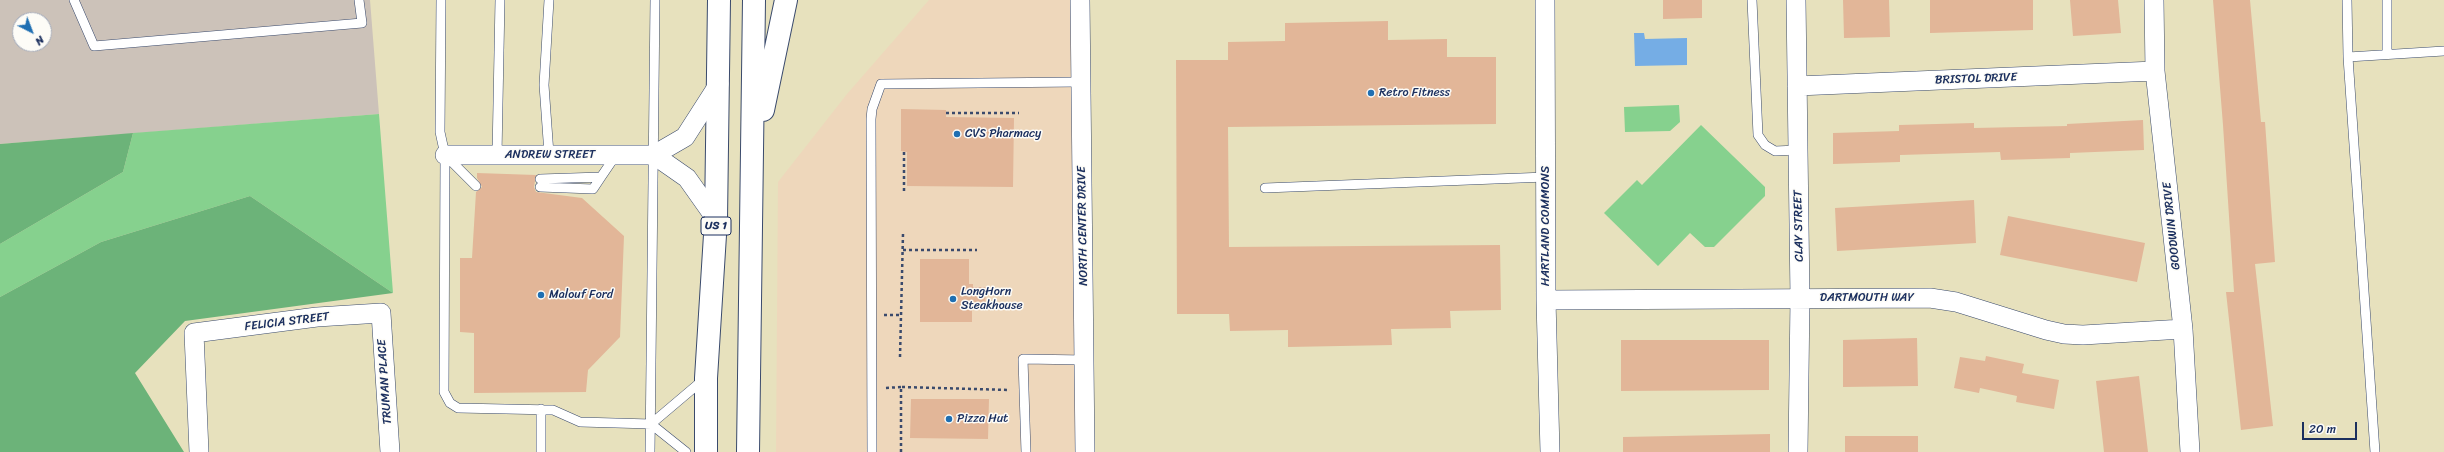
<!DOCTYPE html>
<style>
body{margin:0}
#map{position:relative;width:2444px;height:452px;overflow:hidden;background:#e7e1bd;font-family:Sriracha,sans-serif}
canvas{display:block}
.north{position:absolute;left:12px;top:12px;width:40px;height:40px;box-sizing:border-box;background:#fdfcf7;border:1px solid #a3aaba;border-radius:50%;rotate:138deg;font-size:11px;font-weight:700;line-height:16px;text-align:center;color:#1b2f5e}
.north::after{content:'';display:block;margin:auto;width:14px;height:18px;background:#1f6fb2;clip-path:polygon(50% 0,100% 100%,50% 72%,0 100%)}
.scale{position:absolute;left:2302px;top:422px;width:55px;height:18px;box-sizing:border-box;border:2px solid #1b2f5e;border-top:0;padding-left:5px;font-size:12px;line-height:14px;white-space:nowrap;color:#1b2f5e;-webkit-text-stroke:3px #fdfcf7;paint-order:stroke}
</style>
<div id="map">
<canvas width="2444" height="452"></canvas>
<div class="north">N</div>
<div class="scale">20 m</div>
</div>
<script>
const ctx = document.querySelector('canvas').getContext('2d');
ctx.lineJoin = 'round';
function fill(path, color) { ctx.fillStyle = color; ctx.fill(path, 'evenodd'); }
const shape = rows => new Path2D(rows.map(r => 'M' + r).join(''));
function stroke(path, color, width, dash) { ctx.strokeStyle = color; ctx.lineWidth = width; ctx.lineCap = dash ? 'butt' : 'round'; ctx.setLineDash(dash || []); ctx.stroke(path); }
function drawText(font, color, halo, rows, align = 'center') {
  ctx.font = font + ' Sriracha,sans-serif'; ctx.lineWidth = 3; ctx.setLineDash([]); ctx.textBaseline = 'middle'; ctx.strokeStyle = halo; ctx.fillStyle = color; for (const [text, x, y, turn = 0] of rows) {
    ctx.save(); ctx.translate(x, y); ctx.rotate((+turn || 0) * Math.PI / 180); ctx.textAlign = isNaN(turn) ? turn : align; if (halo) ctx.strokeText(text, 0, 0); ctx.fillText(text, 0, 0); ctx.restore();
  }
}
const built = shape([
 [929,0,1080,0,1084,452,776,452,778,182,847,94]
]);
const industrial = shape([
 [0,0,370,0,379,114,0,144],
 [20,20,44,20,44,44,20,44]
]);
const green = shape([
 [1679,105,1680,122,1670,131,1625,132,1624,107],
 [379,114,393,293,250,196,101,242,0,297,0,244,123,172,133,133],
 [1701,125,1765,187,1765,196,1714,247,1705,247,1690,233,1658,266,1604,213,1637,180,1642,185]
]);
const forest = shape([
 [133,133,123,172,0,244,0,144],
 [250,196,393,293,185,321,135,373,184,452,0,452,0,297,101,242]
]);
const water = shape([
 [1634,33,1644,33,1645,39,1687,38,1687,65,1635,66]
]);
const building = shape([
 [1663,0,1702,0,1702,18,1663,19],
 [1843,0,1889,0,1890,37,1844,38],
 [1930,0,2033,0,2033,30,1930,33],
 [2070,0,2118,0,2121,33,2073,36],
 [2213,0,2250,0,2261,122,2265,122,2275,262,2255,264,2273,426,2241,430,2226,292,2234,292,2223,125],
 [1388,21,1388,40,1447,39,1447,57,1496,57,1496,124,1228,127,1229,247,1500,245,1501,310,1450,311,1451,328,1391,329,1392,345,1288,347,1288,330,1230,331,1229,314,1177,314,1176,60,1228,60,1228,42,1285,41,1285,23],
 [901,109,946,110,946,117,1014,118,1013,187,907,186,907,152,901,151],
 [2143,120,2144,150,2070,153,2070,158,2001,160,2000,152,1900,155,1900,162,1833,164,1833,133,1899,131,1899,125,1974,123,1974,128,2067,126,2067,124],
 [477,173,536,175,534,187,536,192,582,198,624,236,620,337,588,370,586,392,474,393,474,333,460,332,460,258,472,258,476,192,482,187,477,178],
 [1974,200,1976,243,1837,251,1835,208],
 [2008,216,2145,243,2137,282,2000,255],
 [920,259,969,259,969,284,973,284,973,287,986,287,985,310,972,310,972,322,920,322],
 [1917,338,1918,386,1843,387,1843,340],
 [1621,340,1769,340,1769,390,1621,391],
 [1986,356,2024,364,2022,373,2059,380,2054,409,2016,402,2017,396,1980,388,1979,393,1954,388,1960,357,1985,361],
 [2139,376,2148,452,2104,452,2096,381],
 [911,399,989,399,988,439,910,438],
 [1770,434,1770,452,1623,452,1623,437],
 [1845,436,1918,436,1918,452,1845,452]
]);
const path = shape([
 [946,113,1019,113],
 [904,152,904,194],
 [903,250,977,250],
 [884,315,901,315],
 [900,357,903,234],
 [886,388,901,387],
 [901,452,901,387,1010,390]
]);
const service = shape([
 [74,0,94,46,362,23,359,0],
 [441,0,440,132,445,155,444,392,450,403,458,408,553,410,580,422,651,424,686,452],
 [1752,0,1758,135,1765,145,1775,151,1798,150],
 [2347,0,2348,57,2375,452],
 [2387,54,2387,0],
 [2348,57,2444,51],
 [549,154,544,85,549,0],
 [497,155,500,0],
 [446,156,476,186],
 [540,179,601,177,616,155],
 [540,187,593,189,601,177],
 [1265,188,1546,177],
 [651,424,703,380],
 [541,452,541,409],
 [650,452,655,0],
 [872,452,871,119,872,109,881,84,1079,82],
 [1026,452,1023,359,1085,360]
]);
const minor = shape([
 [1080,0,1085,452],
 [1545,0,1546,300,1550,452],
 [1796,0,1800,298,1798,452],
 [2154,0,2155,71,2183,329,2190,452],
 [1797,86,2155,71],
 [445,155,654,155,685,137,719,84],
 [654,155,687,178,716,219],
 [1546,300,1930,298,1956,302,2046,330,2064,334,2083,335,2183,329],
 [199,452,194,333,317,317,381,313,390,452]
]);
const trunk = shape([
 [763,110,786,0],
 [706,452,706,378,716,219,719,0],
 [748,452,754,0]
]);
const markers = [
 [1371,93,4,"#1f6fb2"],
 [957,134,4,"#1f6fb2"],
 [541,295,4,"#1f6fb2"],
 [953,299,4,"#1f6fb2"],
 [949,419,4,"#1f6fb2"]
];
const shields = [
 [716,226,30]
];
const shieldNames = [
 ["US 1",716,226]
];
const streetNames = [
 ["BRISTOL DRIVE",1976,79,-2],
 ["ANDREW STREET",550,155],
 ["NORTH CENTER DRIVE",1083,226,-91],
 ["HARTLAND COMMONS",1546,226,-90],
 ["CLAY STREET",1799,226,-91],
 ["GOODWIN DRIVE",2172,226,-96],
 ["DARTMOUTH WAY",1867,298],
 ["FELICIA STREET",287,322,-7],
 ["TRUMAN PLACE",385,382,-94]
];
const poiNames = [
 ["Retro Fitness",1379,93],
 ["CVS Pharmacy",965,134],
 ["LongHorn",961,292],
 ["Steakhouse",961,306],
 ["Malouf Ford",549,295],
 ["Pizza Hut",957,419]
];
fill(built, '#eed7bb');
fill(industrial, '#ccc2b9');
fill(green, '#86d18e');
fill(forest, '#6cb379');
fill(water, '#75ade5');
fill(building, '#e2b698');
stroke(service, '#3a4a6c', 10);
stroke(minor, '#3a4a6c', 20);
stroke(trunk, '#3a4a6c', 24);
stroke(path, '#3a4a6c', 2.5, [3, 3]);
stroke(service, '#fff', 9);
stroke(minor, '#fff', 19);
stroke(trunk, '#fff', 22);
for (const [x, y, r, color] of markers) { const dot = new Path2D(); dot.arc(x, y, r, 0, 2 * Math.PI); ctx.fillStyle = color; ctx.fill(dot); stroke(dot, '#fdfcf7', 1.5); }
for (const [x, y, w] of shields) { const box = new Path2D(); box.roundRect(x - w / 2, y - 9, w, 18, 3); ctx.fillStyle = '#fdfcf7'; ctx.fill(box); stroke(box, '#1b2f5e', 1); }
drawText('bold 11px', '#1b2f5e', null, shieldNames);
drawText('12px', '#1b2f5e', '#fdfcf7', streetNames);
drawText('12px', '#1b2f5e', '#fdfcf7', poiNames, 'left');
</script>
